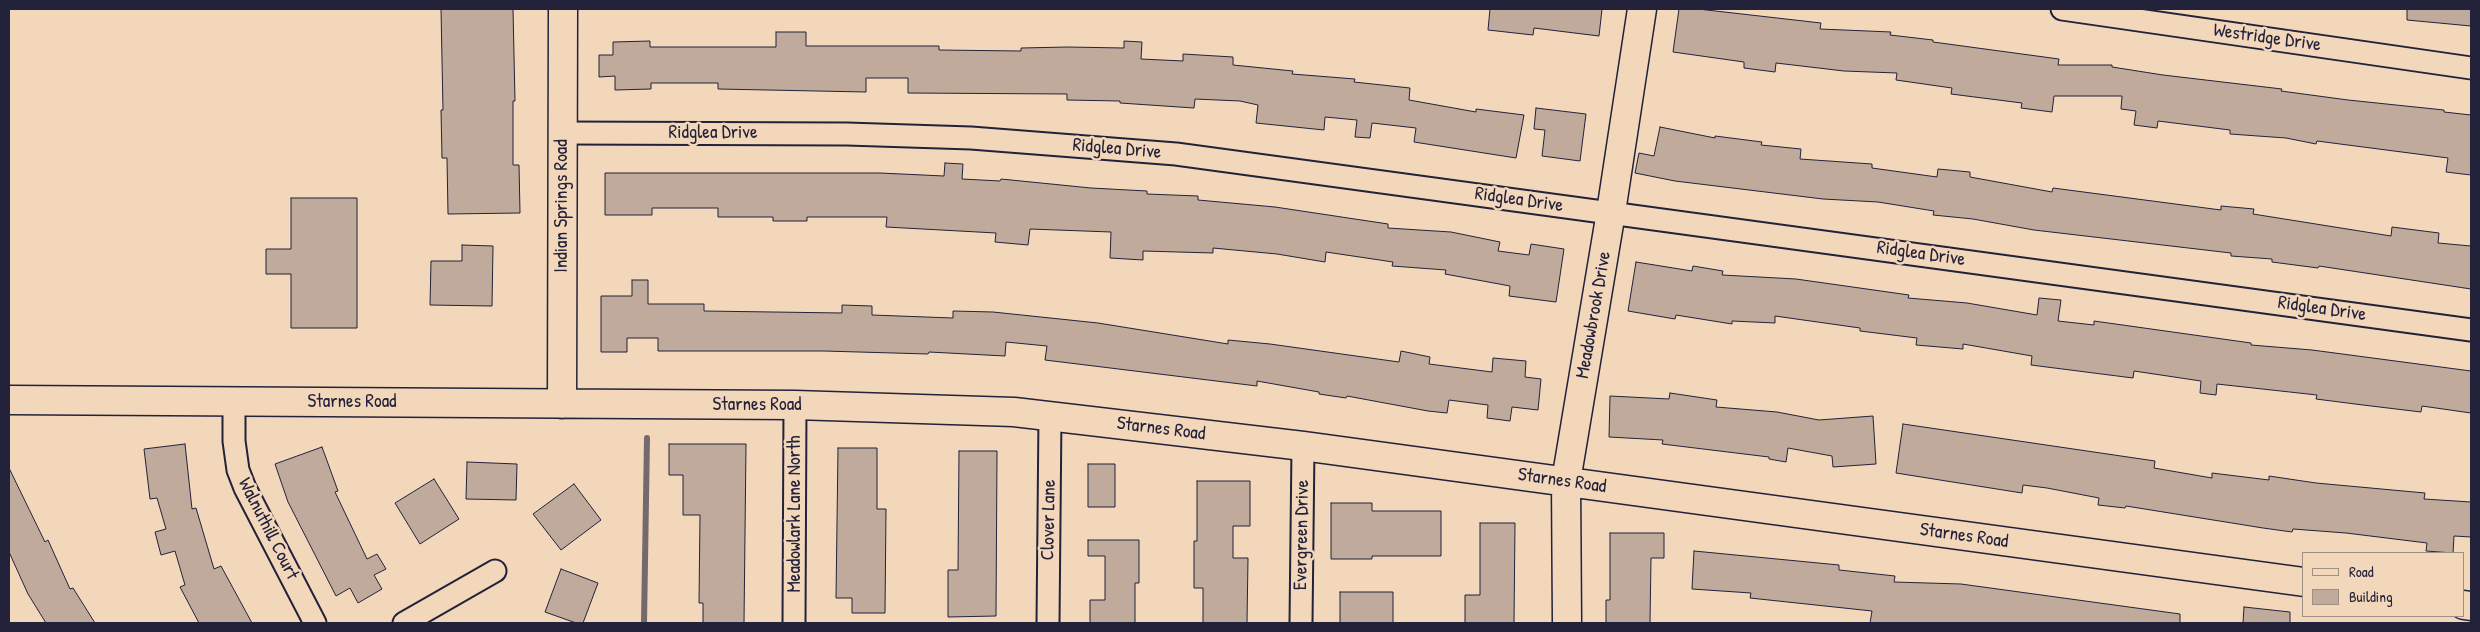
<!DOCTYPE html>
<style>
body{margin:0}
#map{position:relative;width:2480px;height:632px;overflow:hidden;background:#f3d7ba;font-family:"Patrick Hand",sans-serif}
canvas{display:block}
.frame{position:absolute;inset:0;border:10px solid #22223b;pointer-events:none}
.legend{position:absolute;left:2302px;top:552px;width:162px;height:65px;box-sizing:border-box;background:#f3d7ba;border:1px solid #9f8f87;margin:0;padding:6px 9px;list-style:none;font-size:15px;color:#22223b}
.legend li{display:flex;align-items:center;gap:10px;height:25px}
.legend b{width:25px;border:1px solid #9f8f87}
</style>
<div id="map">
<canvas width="2480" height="632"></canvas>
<div class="frame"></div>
<ul class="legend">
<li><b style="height:6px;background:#f3d7ba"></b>Road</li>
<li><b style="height:14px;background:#bfaa9b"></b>Building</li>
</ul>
</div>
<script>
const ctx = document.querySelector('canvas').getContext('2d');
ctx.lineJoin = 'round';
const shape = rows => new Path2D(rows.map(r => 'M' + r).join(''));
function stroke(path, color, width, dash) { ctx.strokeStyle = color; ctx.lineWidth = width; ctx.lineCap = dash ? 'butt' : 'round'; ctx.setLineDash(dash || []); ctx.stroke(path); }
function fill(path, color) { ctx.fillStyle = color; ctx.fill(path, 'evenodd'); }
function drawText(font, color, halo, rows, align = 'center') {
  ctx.font = font + ' "Patrick Hand",sans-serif'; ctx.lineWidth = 5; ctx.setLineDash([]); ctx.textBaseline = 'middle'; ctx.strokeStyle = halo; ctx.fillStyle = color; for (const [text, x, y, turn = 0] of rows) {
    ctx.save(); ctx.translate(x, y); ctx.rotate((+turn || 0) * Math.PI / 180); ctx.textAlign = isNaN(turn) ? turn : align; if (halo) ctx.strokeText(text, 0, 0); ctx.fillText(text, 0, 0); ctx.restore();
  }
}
const stream = shape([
 [644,623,647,438]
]);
const building = shape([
 [441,9,513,9,515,101,513,101,513,165,519,165,520,213,448,214,447,158,442,158,441,110,443,110,441,9],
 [1490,9,1602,9,1599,36,1534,28,1533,35,1488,30,1490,9],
 [1679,9,1698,9,1821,23,1820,29,1891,32,1890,35,1933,40,1933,42,2059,59,2058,65,2112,65,2112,67,2163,75,2282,89,2281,91,2348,100,2444,110,2444,112,2471,115,2471,175,2446,172,2448,158,2317,141,2316,144,2286,138,2230,134,2230,130,2158,121,2157,128,2134,125,2136,111,2121,109,2122,96,2054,96,2052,112,2021,108,2022,103,1951,94,1952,88,1896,80,1897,73,1844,71,1776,63,1775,72,1744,68,1744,62,1673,52,1679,9],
 [2407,9,2471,9,2471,26,2407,20,2407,9],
 [776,32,806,32,806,46,939,46,939,50,1021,51,1021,48,1068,47,1124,48,1124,41,1142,42,1141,59,1183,61,1183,54,1233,57,1233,65,1293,71,1292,74,1355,79,1354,82,1410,88,1409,100,1476,112,1476,109,1524,115,1516,158,1414,142,1416,128,1372,123,1370,138,1355,137,1357,120,1325,117,1324,130,1256,123,1258,105,1240,101,1195,99,1194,108,1120,103,1120,101,1067,100,1067,94,908,93,908,78,866,78,866,92,718,89,718,83,651,83,651,89,615,90,615,76,599,77,599,55,613,55,613,42,650,41,650,47,776,47,776,32],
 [1536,108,1586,114,1580,161,1542,156,1545,130,1534,129,1536,108],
 [1660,127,1715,138,1715,136,1762,142,1761,145,1801,149,1800,159,1872,164,1872,168,1937,177,1938,169,1970,172,1970,177,2052,192,2053,188,2221,210,2221,206,2254,209,2253,214,2391,236,2392,227,2439,233,2438,243,2471,246,2471,289,2319,266,2318,268,2272,262,2272,259,2231,256,2231,253,2034,230,1973,219,1933,215,1934,211,1878,202,1823,199,1675,181,1635,173,1639,153,1654,156,1660,127],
 [945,163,963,164,962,179,1000,181,1001,179,1091,188,1147,191,1147,194,1198,196,1198,200,1275,207,1388,224,1388,228,1451,232,1500,242,1498,251,1529,255,1531,244,1564,249,1556,302,1509,296,1510,286,1445,274,1446,270,1392,266,1393,262,1326,252,1325,262,1277,254,1213,248,1213,253,1143,251,1143,260,1110,258,1111,232,1030,229,1028,245,995,242,996,233,886,227,887,217,807,217,807,221,773,221,773,217,718,217,718,208,652,208,652,215,605,215,605,173,880,173,944,176,945,163],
 [291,198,357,198,357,328,291,328,291,274,266,274,266,249,291,249,291,198],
 [462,245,493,246,492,306,430,305,431,261,462,261,462,245],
 [1636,262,1692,271,1693,266,1723,271,1722,275,1796,279,1909,295,1908,298,1967,303,2037,315,2039,298,2061,300,2058,321,2094,325,2094,321,2251,343,2251,345,2312,350,2471,371,2471,413,2422,406,2421,412,2363,405,2316,399,2317,395,2217,384,2216,395,2200,393,2201,381,2134,371,2133,378,2031,365,2032,356,1963,344,1963,349,1916,345,1917,338,1860,331,1860,328,1775,316,1775,323,1732,321,1732,324,1676,315,1675,319,1628,311,1636,262],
 [632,280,648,280,648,304,704,304,704,311,842,313,842,305,872,306,872,315,953,318,953,311,993,312,1098,323,1228,344,1228,340,1270,344,1399,362,1401,351,1430,357,1429,364,1492,372,1493,358,1526,361,1525,377,1541,379,1538,410,1512,407,1510,421,1487,418,1488,405,1449,400,1447,413,1428,411,1347,396,1346,398,1319,394,1319,392,1257,381,1257,386,1045,360,1047,346,1006,342,1005,356,929,352,928,354,824,351,658,351,658,338,627,338,627,352,601,352,601,296,632,296,632,280],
 [1670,393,1717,400,1716,407,1777,412,1819,420,1873,416,1876,464,1833,467,1832,456,1788,448,1786,462,1769,459,1769,457,1662,444,1663,440,1609,437,1610,396,1669,399,1670,393],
 [1903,424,2155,461,2154,468,2212,478,2212,473,2269,480,2269,476,2316,483,2425,493,2424,499,2471,502,2471,537,2454,536,2453,553,2426,551,2427,543,2346,533,2293,529,2292,532,2263,528,2126,506,2125,508,2098,505,2099,498,2047,488,2023,485,2022,493,1896,473,1903,424],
 [185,444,192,509,196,508,214,569,221,566,252,623,199,623,180,587,185,585,175,551,161,555,155,532,166,529,157,498,150,499,144,449,185,444],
 [669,444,746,444,744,623,703,623,703,603,699,603,700,515,683,515,683,475,669,475,669,444],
 [322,447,338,491,335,492,367,559,377,554,386,569,374,575,382,589,358,603,350,588,336,596,288,502,275,464,322,447],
 [838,448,877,448,877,509,886,509,885,613,852,613,852,598,836,598,838,448],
 [959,451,997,451,996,616,948,617,948,570,958,570,959,451],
 [467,462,517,464,516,500,466,499,467,462],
 [1088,464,1115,464,1115,507,1088,507,1088,464],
 [9,468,45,542,48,540,70,589,73,588,95,623,46,623,28,594,9,552,9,468],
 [434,479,459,519,420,544,395,503,434,479],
 [1197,481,1250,481,1250,526,1233,526,1233,558,1248,558,1247,623,1203,623,1203,588,1194,588,1194,541,1197,541,1197,481],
 [574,484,601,520,561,550,533,514,574,484],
 [1331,503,1372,503,1372,511,1441,511,1441,556,1372,556,1372,559,1331,559,1331,503],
 [1480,523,1515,523,1514,623,1465,623,1465,595,1480,595,1480,523],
 [1610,533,1664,533,1664,558,1651,558,1650,623,1606,623,1606,600,1610,600,1610,533],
 [1088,540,1139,540,1139,583,1135,583,1135,623,1090,623,1090,600,1105,600,1105,556,1088,556,1088,540],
 [1694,551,1839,565,1839,570,1895,576,1894,582,1961,584,2180,614,2180,623,1870,623,1872,611,1750,598,1751,593,1692,589,1694,551],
 [561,569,598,583,583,623,576,623,545,612,561,569],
 [1340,592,1393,592,1393,623,1340,623,1340,592],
 [2244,607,2290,612,2290,623,2243,623,2244,607]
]);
const street = shape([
 [2062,9,2471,68],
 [562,133,847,134,971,138,1176,154,2471,330],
 [234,401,234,441,238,470,245,488,315,623],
 [404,623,495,571],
 [794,623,795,405],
 [1048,623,1050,416],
 [1301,623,1303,446]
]);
const secondary = shape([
 [9,400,795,405,1014,412,1303,446,2304,582],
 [562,404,563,9],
 [2464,605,2471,606],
 [1567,623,1566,481,1611,212,1642,9]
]);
const streetNames = [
 ["Westridge Drive",2267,38,8],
 ["Ridglea Drive",713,133],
 ["Ridglea Drive",1117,149,5],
 ["Ridglea Drive",1519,200,8],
 ["Indian Springs Road",562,206,-90],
 ["Ridglea Drive",1921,254,8],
 ["Ridglea Drive",2322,309,8],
 ["Meadowbrook Drive",1594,315,-80],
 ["Starnes Road",352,402],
 ["Starnes Road",757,405],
 ["Starnes Road",1161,429,7],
 ["Starnes Road",1562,481,8],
 ["Meadowlark Lane North",795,514,-90],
 ["Clover Lane",1049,520,-89],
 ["Walnuthill Court",268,529,63],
 ["Evergreen Drive",1302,535,-89],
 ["Starnes Road",1964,536,8]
];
stroke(stream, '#74696d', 6);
fill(building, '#bfaa9b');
stroke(building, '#22223b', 1);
stroke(street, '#22223b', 25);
stroke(secondary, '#22223b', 31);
stroke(street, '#f3d7ba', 21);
stroke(secondary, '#f3d7ba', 28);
drawText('19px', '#22223b', '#f3d7ba', streetNames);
</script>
